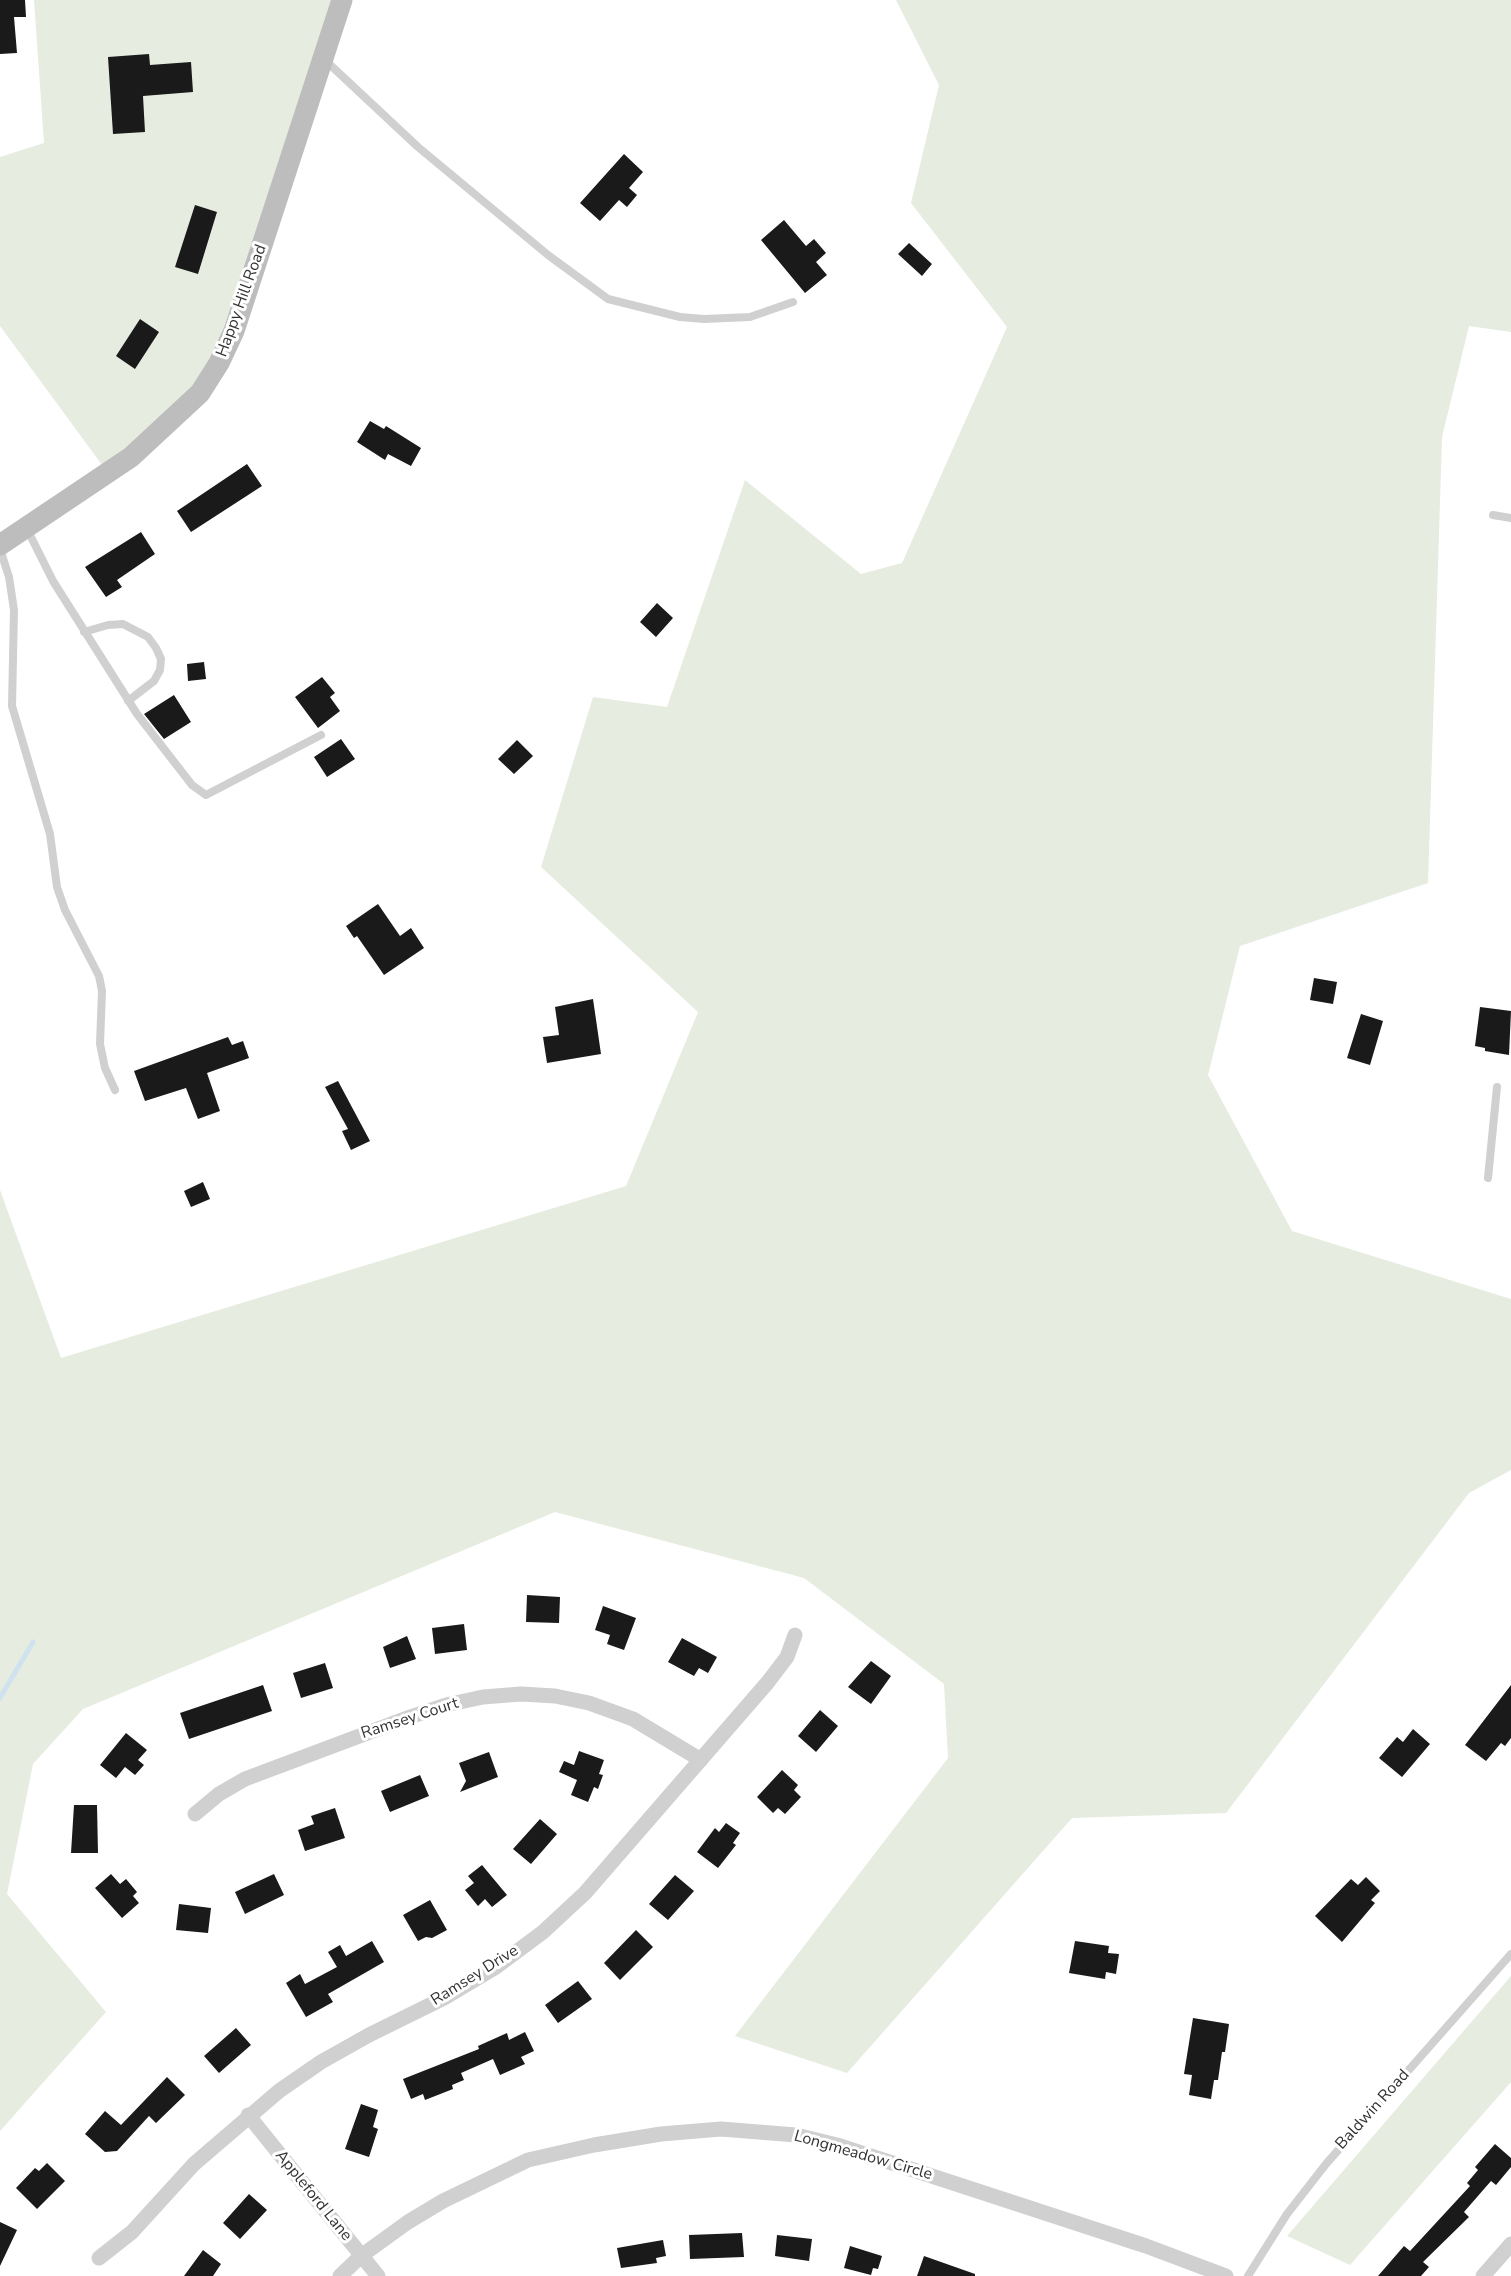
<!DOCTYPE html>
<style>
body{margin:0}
canvas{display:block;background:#fff}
</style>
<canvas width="1511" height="2276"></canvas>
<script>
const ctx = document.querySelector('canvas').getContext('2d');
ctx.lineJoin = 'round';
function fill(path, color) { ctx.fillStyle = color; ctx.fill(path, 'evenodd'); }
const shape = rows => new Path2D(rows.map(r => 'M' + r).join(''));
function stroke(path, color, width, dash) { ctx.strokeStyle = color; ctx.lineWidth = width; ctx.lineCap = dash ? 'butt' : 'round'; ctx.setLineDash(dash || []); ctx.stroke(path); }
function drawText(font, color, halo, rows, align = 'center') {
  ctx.font = font + ' "Nunito Sans",sans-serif'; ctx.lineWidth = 6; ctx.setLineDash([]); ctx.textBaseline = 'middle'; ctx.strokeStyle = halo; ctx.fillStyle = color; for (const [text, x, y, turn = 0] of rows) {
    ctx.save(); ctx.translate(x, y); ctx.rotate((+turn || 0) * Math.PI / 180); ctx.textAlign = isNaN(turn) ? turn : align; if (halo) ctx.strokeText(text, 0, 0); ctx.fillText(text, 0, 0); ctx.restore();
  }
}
const green = shape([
 [34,0,342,0,219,363,108,473,0,326,0,157,44,143],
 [896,0,1511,0,1511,332,1469,326,1442,437,1428,883,1240,946,1208,1075,1292,1231,1511,1299,1511,1470,1469,1493,1226,1813,1072,1818,847,2073,735,2036,948,1758,944,1684,804,1578,555,1512,83,1709,33,1764,7,1894,106,2012,0,2131,0,1190,61,1358,626,1186,698,1012,541,867,593,697,667,707,745,480,861,574,902,563,1007,327,911,203,939,85],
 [1511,1976,1511,2082,1350,2265,1287,2236]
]);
const stream = shape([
 [0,1698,33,1642]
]);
const building = shape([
 [0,0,25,0,26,17,14,17,17,53,0,54],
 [149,54,150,65,191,62,193,92,143,96,145,132,113,134,108,57],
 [624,154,643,172,629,188,637,195,627,207,619,200,600,221,580,203],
 [195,205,217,212,198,274,175,267],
 [784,220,806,246,814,239,826,253,816,262,827,275,805,293,761,240],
 [909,243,932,264,922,276,898,254],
 [140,319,159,332,135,369,116,356],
 [370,421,384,429,386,426,421,448,411,466,388,454,385,460,357,442],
 [247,464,262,486,191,532,177,511],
 [141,532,155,554,117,580,122,587,106,597,85,567],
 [657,603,673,618,656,637,640,622],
 [204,662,206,679,188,681,187,664],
 [322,677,335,693,330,697,340,711,318,728,295,697],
 [174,695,191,722,164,739,144,714],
 [341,739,355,759,327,777,314,757],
 [517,740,533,756,514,774,498,759],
 [378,904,400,936,411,928,424,948,384,975,357,936,354,938,346,926],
 [1314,978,1337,982,1333,1004,1310,1000],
 [593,999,601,1054,547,1063,543,1037,559,1035,555,1007],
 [1480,1007,1511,1011,1509,1055,1485,1051,1485,1048,1475,1046],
 [1361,1014,1383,1021,1370,1065,1347,1058],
 [228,1037,232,1045,243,1041,249,1058,207,1073,220,1111,198,1119,186,1088,145,1101,134,1071],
 [338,1081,370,1141,351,1150,342,1131,348,1129,325,1087],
 [203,1182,210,1199,191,1207,184,1191],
 [527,1595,560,1597,559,1623,526,1622],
 [603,1606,636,1618,624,1650,607,1644,610,1635,595,1630],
 [464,1624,467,1650,435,1654,432,1628],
 [407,1636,416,1659,390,1668,383,1647],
 [682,1638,717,1657,708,1673,699,1668,694,1676,668,1662],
 [871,1661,891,1676,871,1704,848,1687],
 [325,1663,333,1688,301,1698,293,1673],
 [263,1685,272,1711,189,1739,180,1713],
 [1511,1685,1511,1738,1505,1746,1501,1743,1486,1761,1465,1745],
 [820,1710,838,1726,816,1752,798,1736],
 [1413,1729,1430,1744,1402,1777,1379,1758,1397,1737,1403,1742],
 [126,1733,147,1750,138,1760,144,1765,135,1775,125,1767,116,1778,100,1765],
 [579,1751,604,1760,599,1774,603,1775,598,1789,594,1787,588,1802,571,1795,577,1780,559,1772,564,1761,574,1765],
 [489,1752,498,1777,460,1792,466,1781,459,1763],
 [782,1770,798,1785,794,1790,801,1797,785,1814,778,1808,773,1813,757,1797],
 [420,1775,429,1796,390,1812,381,1791],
 [74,1805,97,1805,98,1853,71,1853],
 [335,1808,345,1838,305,1851,298,1830,314,1824,311,1816],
 [540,1819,557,1834,531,1864,513,1849],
 [726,1823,740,1833,733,1843,736,1845,718,1868,697,1852,715,1828,719,1832],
 [482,1865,507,1895,492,1907,485,1899,478,1906,465,1890,474,1883,468,1876],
 [111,1874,120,1884,126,1879,137,1892,133,1896,139,1903,122,1918,95,1888],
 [274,1874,284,1895,245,1914,235,1892],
 [675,1875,694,1891,668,1920,649,1904],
 [1366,1877,1380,1891,1371,1900,1375,1903,1342,1942,1315,1916,1351,1879,1358,1885],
 [430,1900,447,1930,432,1938,426,1937,418,1941,403,1915],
 [179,1904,211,1908,208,1933,176,1930],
 [636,1930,653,1947,620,1980,604,1963],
 [372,1941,384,1962,328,1994,333,2002,306,2017,286,1983,300,1974,305,1984,337,1967,328,1952,340,1945,346,1956],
 [1075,1941,1109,1946,1108,1953,1119,1954,1116,1974,1106,1972,1105,1979,1069,1973],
 [578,1981,592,1999,558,2023,545,2005],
 [1193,2018,1229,2024,1225,2052,1222,2052,1218,2080,1214,2080,1211,2099,1189,2095,1192,2075,1184,2074],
 [236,2028,251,2045,219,2073,204,2056],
 [525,2032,534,2051,521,2057,525,2064,500,2075,493,2059,461,2073,464,2080,452,2085,453,2089,425,2100,423,2094,411,2099,403,2079,479,2049,478,2046,507,2033,509,2040],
 [167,2077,185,2095,156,2123,149,2116,117,2151,105,2152,85,2134,105,2111,121,2125],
 [361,2104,378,2110,373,2127,378,2129,369,2157,345,2149],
 [1495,2144,1511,2158,1511,2167,1496,2185,1491,2181,1464,2212,1469,2217,1423,2262,1429,2267,1421,2276,1378,2276,1404,2246,1410,2251,1470,2186,1467,2183,1478,2170,1475,2167],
 [47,2163,65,2181,37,2209,16,2188,35,2168,39,2171],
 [249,2194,267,2210,240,2239,223,2223],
 [0,2222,17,2230,0,2266],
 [742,2233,744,2257,690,2259,689,2235],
 [777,2235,812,2239,809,2261,775,2256],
 [663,2240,666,2256,656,2258,657,2263,621,2268,617,2248],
 [850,2246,882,2256,878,2269,873,2268,871,2275,844,2268],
 [203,2250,221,2264,213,2276,184,2276],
 [924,2256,975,2274,975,2276,917,2276]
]);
const lane = shape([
 [326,61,418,147,548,255,608,299,680,317,704,319,750,317,793,302],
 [1493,515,1511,518],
 [27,529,53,581,137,714,192,785,206,795,321,735],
 [0,549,9,577,14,610,12,706,50,834,57,887,65,910,99,976,102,991,100,1044,105,1068,115,1090],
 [84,632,108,625,123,624,148,637,156,648,161,659,160,670,154,681,128,701],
 [1488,1178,1497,1087],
 [1248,2276,1287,2214,1326,2164,1511,1954]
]);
const street = shape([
 [195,1814,219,1794,245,1779,410,1717,446,1705,483,1697,521,1694,555,1696,589,1703,633,1719,701,1760],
 [248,2115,378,2276],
 [99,2258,132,2232,194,2164,279,2091,321,2062,369,2035,444,1998,496,1967,543,1932,585,1893,768,1682,787,1657,795,1635],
 [340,2276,361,2256,408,2222,443,2201,528,2160,594,2145,661,2134,721,2129,796,2135,837,2145,1146,2246,1226,2276],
 [1483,2276,1511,2244]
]);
const secondary = shape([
 [0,545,131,457,200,393,219,363,234,331,342,0]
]);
const streetNames = [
 ["Happy Hill Road",242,301,-70],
 ["Ramsey Court",410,1719,-18],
 ["Ramsey Drive",475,1976,-32],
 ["Baldwin Road",1373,2110,-48],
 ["Longmeadow Circle",863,2156,16],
 ["Appleford Lane",313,2196,51]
];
fill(green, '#e6ecdf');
stroke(stream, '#cfe2ee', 5);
fill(building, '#1a1a1a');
stroke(lane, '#d0d0d0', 8);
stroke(street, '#d0d0d0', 15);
stroke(secondary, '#bdbdbd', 21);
drawText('16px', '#333', '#fff', streetNames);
</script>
